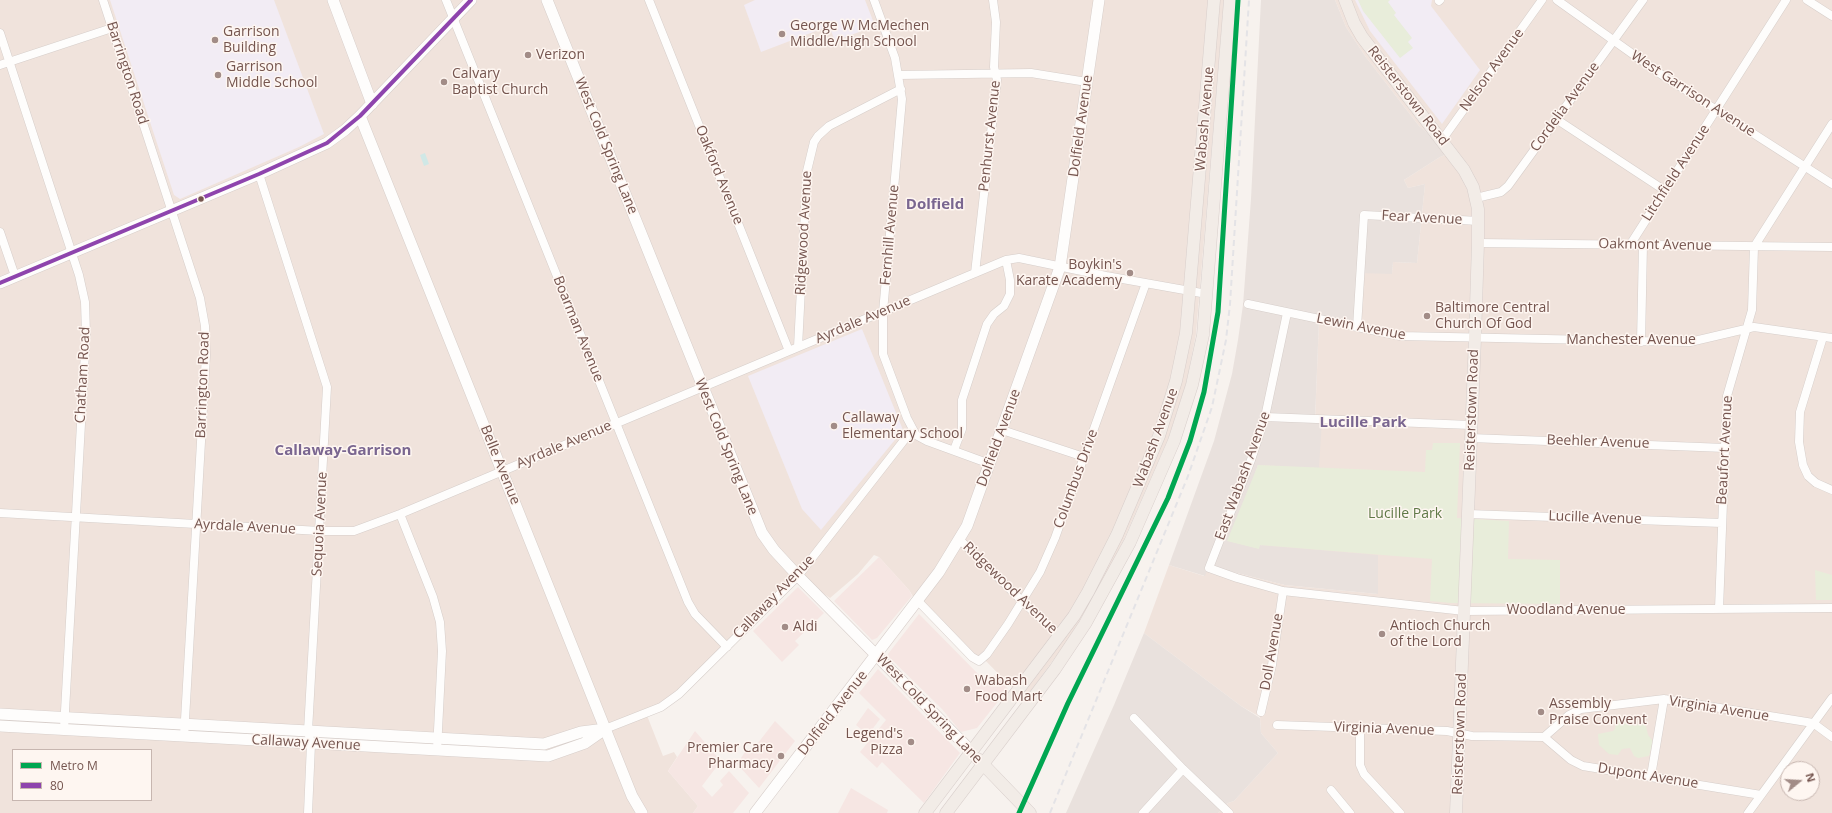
<!DOCTYPE html>
<style>
body{margin:0}
#map{position:relative;width:1832px;height:813px;overflow:hidden;background:#f7f2ee;font-family:"Open Sans",sans-serif}
canvas{display:block}
.legend{position:absolute;left:12px;top:749px;width:140px;height:52px;box-sizing:border-box;background:#fef6f1;border:1px solid #c7b6b0;margin:0;padding:5px 7px;list-style:none;font-size:12px;color:#75554f}
.legend li{display:flex;align-items:center;gap:8px;height:20px}
.legend b{width:20px;border:1px solid #c7b6b0}
.north{position:absolute;left:1780px;top:761px;width:40px;height:40px;box-sizing:border-box;background:#fef6f1;border:1px solid #c7b6b0;border-radius:50%;rotate:72deg;font-size:11px;font-weight:700;line-height:16px;text-align:center;color:#75554f}
.north::after{content:'';display:block;margin:auto;width:14px;height:18px;background:#a28c87;clip-path:polygon(50% 0,100% 100%,50% 72%,0 100%)}
</style>
<div id="map">
<canvas width="1832" height="813"></canvas>
<ul class="legend">
<li><b style="height:5px;background:#00a651"></b>Metro M</li>
<li><b style="height:5px;background:#8e44ad"></b>80</li>
</ul>
<div class="north">N</div>
</div>
<script>
const ctx = document.querySelector('canvas').getContext('2d');
ctx.lineJoin = 'round';
function fill(path, color) { ctx.fillStyle = color; ctx.fill(path, 'evenodd'); }
const shape = rows => new Path2D(rows.map(r => 'M' + r).join(''));
function stroke(path, color, width, dash) { ctx.strokeStyle = color; ctx.lineWidth = width; ctx.lineCap = dash ? 'butt' : 'round'; ctx.setLineDash(dash || []); ctx.stroke(path); }
function drawText(font, color, halo, rows, align = 'center') {
  ctx.font = font + ' "Open Sans",sans-serif'; ctx.lineWidth = 3; ctx.setLineDash([]); ctx.textBaseline = 'middle'; ctx.strokeStyle = halo; ctx.fillStyle = color; for (const [text, x, y, turn = 0] of rows) {
    ctx.save(); ctx.translate(x, y); ctx.rotate((+turn || 0) * Math.PI / 180); ctx.textAlign = isNaN(turn) ? turn : align; if (halo) ctx.strokeText(text, 0, 0); ctx.fillText(text, 0, 0); ctx.restore();
  }
}
const residential = shape([
 [0,0,1224,0,1196,334,1186,384,1168,439,1124,539,1095,595,1067,641,1024,700,983,658,979,660,917,603,909,590,879,557,874,555,858,574,830,598,797,576,675,697,646,713,663,756,674,752,677,757,668,771,698,806,693,813,0,813],
 [13,750,151,750,151,800,13,800],
 [1335,0,1832,0,1832,813,1218,813,1228,803,1234,801,1278,753,1261,733,1260,717,1241,706,1144,633,1169,565,1204,576,1209,566,1285,585,1378,594,1260,545,1255,474,1258,465,1315,420,1319,320,1360,273,1392,273,1393,262,1417,263,1425,184,1408,188,1404,180,1440,157,1452,152,1419,126,1365,56,1346,27],
 [1788,769,1812,769,1812,793,1788,793]
]);
const commercial = shape([
 [879,557,909,590,912,596,877,638,872,640,834,601],
 [798,587,824,613,795,641,799,645,782,662,753,631],
 [919,614,986,682,995,675,1008,689,977,728,961,732,942,709,889,657,888,654],
 [878,669,960,753,924,803,882,762,877,768,860,752,886,720,859,693],
 [868,708,880,719,868,735,856,725],
 [775,721,795,741,759,788,737,764,747,749,751,752],
 [695,731,721,761,702,786,712,797,723,785,720,781,729,771,749,793,733,813,693,813,698,806,668,771],
 [851,788,888,810,887,813,838,813]
]);
const industrial = shape([
 [1261,0,1335,0,1346,27,1365,56,1419,126,1452,152,1440,157,1404,180,1408,188,1425,184,1417,263,1393,262,1392,274,1360,273,1357,327,1319,320,1315,419,1322,420,1319,468,1258,465,1255,474,1260,545,1378,555,1378,594,1285,585,1209,566,1205,576,1169,565,1214,441,1232,374,1238,340,1243,305,1251,199],
 [1144,633,1241,706,1260,718,1261,733,1278,753,1234,801,1228,803,1218,813,1066,813,1114,705]
]);
const education = shape([
 [110,0,274,0,324,134,299,147,180,199,174,195],
 [755,0,865,0,875,26,835,41,829,26,761,52,744,5],
 [1355,0,1432,0,1431,6,1480,70,1442,124,1370,31],
 [862,329,903,430,821,530,802,509,748,376]
]);
const green = shape([
 [1358,0,1390,0,1388,2,1396,13,1394,15,1412,38,1408,42,1413,48,1400,58,1363,11],
 [1433,443,1460,443,1457,518,1509,521,1508,559,1560,560,1560,604,1451,603,1430,601,1432,559,1260,545,1259,549,1227,541,1258,465,1425,472,1426,450,1432,450],
 [1815,570,1832,575,1832,600,1816,600],
 [1627,720,1634,726,1642,723,1646,726,1648,735,1653,741,1649,756,1638,758,1634,756,1630,748,1622,749,1618,755,1609,754,1599,745,1598,734,1613,731,1615,729,1616,722],
 [73,721,178,727,177,732,72,727],
 [195,728,300,734,300,739,195,734]
]);
const water = shape([
 [425,153,429,164,424,166,420,155]
]);
const street = shape([
 [103,0,200,298,205,326,206,355,184,737],
 [446,0,688,602,695,614,727,647],
 [649,0,789,351],
 [874,0,895,58,902,99,883,312,883,354,907,418,916,435,927,441,990,464],
 [1557,0,1662,75,1832,184],
 [1807,0,1832,16],
 [1439,1,1440,0],
 [0,33,79,275,85,302,86,334,64,729],
 [0,65,112,28],
 [899,75,1031,73,1087,82],
 [1556,119,1664,190],
 [1442,140,1542,0],
 [259,174,327,387,308,731,311,744,308,813],
 [1476,198,1501,192,1508,186,1643,0],
 [0,232,15,276],
 [1478,243,1832,247],
 [1630,245,1786,0],
 [975,273,997,80,994,67,996,22,993,0],
 [1248,304,1400,336,1690,342,1754,327,1832,338],
 [1287,313,1265,417,1251,460,1209,568,1237,578,1283,591,1464,611,1832,608],
 [1357,327,1364,215,1479,221],
 [1823,337,1800,412,1799,442,1803,465,1808,476,1816,483,1832,490],
 [1641,342,1643,245],
 [798,347,807,171,814,142,818,136,829,126,901,89],
 [1265,417,1471,425],
 [1002,430,1084,457],
 [1471,438,1725,448],
 [954,450,962,429,962,400,987,324,994,314,1004,306,1010,294,1010,280,1006,260],
 [0,513,320,531,354,531,400,514,1006,260,1019,258,1106,276,1207,294],
 [400,514,433,597,440,622,442,651,437,750],
 [1468,514,1722,523],
 [960,540,1023,602,1060,636],
 [918,601,972,657,979,661,987,654,1008,624,1040,572,1055,538,1146,283],
 [1719,609,1727,396,1752,310,1754,247,1832,124],
 [1261,712,1272,665,1283,591],
 [1134,718,1183,769,1229,813],
 [1277,725,1447,731,1472,736,1544,737,1569,715,1581,709,1664,699,1813,723,1832,737],
 [1360,728,1360,765,1364,774,1400,813],
 [605,729,661,707,679,694,798,576,912,430],
 [1544,737,1571,760,1583,766,1761,795],
 [1651,776,1664,699],
 [1331,790,1350,813],
 [1143,813,1183,769],
 [1748,813,1832,698]
]);
const secondary = shape([
 [333,0,372,104],
 [547,0,762,533,774,550,798,576,972,752],
 [360,116,632,796,642,813],
 [0,283,259,174,327,143,345,130,360,116,471,0],
 [0,714,544,744,581,732,605,729],
 [0,726,548,756,585,743,605,729],
 [755,813,939,572,967,526,1060,267,1099,0]
]);
const primary = shape([
 [1345,0,1354,23,1362,37,1464,170,1473,187,1478,209,1478,243,1475,338,1456,813],
 [978,759,1030,813],
 [925,813,1074,616,1088,592,1117,535,1159,436,1176,381,1186,333,1214,0],
 [946,813,1055,669,1085,624,1130,542,1174,441,1192,385,1203,335,1230,0]
]);
const rail = shape([
 [1050,813,1188,476,1212,407,1226,340,1230,304,1249,0]
]);
const bus1 = shape([
 [0,283,259,174,327,143,360,116,471,0]
]);
const metro1 = shape([
 [1019,813,1068,703,1168,498,1190,441,1204,392,1218,312,1238,0]
]);
const markers = [
 [782,34,4,"#a28c87"],
 [215,40,4,"#a28c87"],
 [528,55,4,"#a28c87"],
 [218,75,4,"#a28c87"],
 [444,82,4,"#a28c87"],
 [201,199,3.5,"#75554f"],
 [1130,273,4,"#a28c87"],
 [1427,316,4,"#a28c87"],
 [834,426,4,"#a28c87"],
 [785,627,4,"#a28c87"],
 [1382,634,4,"#a28c87"],
 [967,689,4,"#a28c87"],
 [1541,712,4,"#a28c87"],
 [911,742,4,"#a28c87"],
 [781,756,4,"#a28c87"]
];
const poiNames = [
 ["George W McMechen",790,26],
 ["Middle/High School",790,42],
 ["Garrison",223,32],
 ["Building",223,48],
 ["Verizon",536,55],
 ["Garrison",226,67],
 ["Middle School",226,83],
 ["Calvary",452,74],
 ["Baptist Church",452,90],
 ["Boykin's",1122,265,"right"],
 ["Karate Academy",1122,281,"right"],
 ["Baltimore Central",1435,308],
 ["Church Of God",1435,324],
 ["Callaway",842,418],
 ["Elementary School",842,434],
 ["Antioch Church",1390,626],
 ["of the Lord",1390,642],
 ["Aldi",793,627],
 ["Wabash",975,681],
 ["Food Mart",975,697],
 ["Assembly",1549,704],
 ["Praise Convent",1549,720],
 ["Legend's",903,734,"right"],
 ["Pizza",903,750,"right"],
 ["Premier Care",773,748,"right"],
 ["Pharmacy",773,764,"right"]
];
const streetNames = [
 ["Nelson Avenue",1492,70,-54],
 ["Barrington Road",127,73,72],
 ["West Garrison Avenue",1693,94,33],
 ["Reisterstown Road",1408,96,52],
 ["Cordelia Avenue",1565,107,-54],
 ["Wabash Avenue",1205,119,-85],
 ["Dolfield Avenue",1081,126,-82],
 ["Penhurst Avenue",990,136,-84],
 ["West Cold Spring Lane",606,146,68],
 ["Litchfield Avenue",1676,173,-57],
 ["Oakford Avenue",719,175,68],
 ["Fear Avenue",1422,218,3],
 ["Ridgewood Avenue",804,233,-87],
 ["Fernhill Avenue",890,235,-85],
 ["Oakmont Avenue",1655,245,1],
 ["Ayrdale Avenue",863,320,-23],
 ["Lewin Avenue",1361,327,11],
 ["Boarman Avenue",578,329,68],
 ["Manchester Avenue",1631,340],
 ["Chatham Road",83,375,-87],
 ["Barrington Road",203,385,-88],
 ["Reisterstown Road",1472,410,-88],
 ["Dolfield Avenue",999,438,-70],
 ["Wabash Avenue",1156,438,-70],
 ["Beehler Avenue",1598,442,2],
 ["Ayrdale Avenue",564,445,-23],
 ["West Cold Spring Lane",726,447,68],
 ["Beaufort Avenue",1725,450,-87],
 ["Belle Avenue",500,465,68],
 ["East Wabash Avenue",1243,476,-70],
 ["Columbus Drive",1076,479,-70],
 ["Lucille Avenue",1595,518,2],
 ["Sequoia Avenue",320,524,-87],
 ["Ayrdale Avenue",245,527,3],
 ["Ridgewood Avenue",1010,588,44],
 ["Callaway Avenue",774,597,-46],
 ["Woodland Avenue",1566,610],
 ["Doll Avenue",1272,652,-80],
 ["West Cold Spring Lane",929,709,46],
 ["Virginia Avenue",1719,709,9],
 ["Dolfield Avenue",833,713,-52],
 ["Virginia Avenue",1384,729,2],
 ["Reisterstown Road",1460,734,-88],
 ["Callaway Avenue",306,743,3],
 ["Dupont Avenue",1648,776,9]
];
const parkNames = [
 ["Lucille Park",1405,514]
];
const neighbourhoodNames = [
 ["Dolfield",935,205],
 ["Lucille Park",1363,423],
 ["Callaway-Garrison",343,451]
];
fill(residential, '#f0e3dc');
fill(commercial, '#f6e6e3');
fill(industrial, '#e9e1dd');
fill(education, '#f2ecf4');
fill(green, '#e8edda');
fill(water, '#d0e8e6');
stroke(street, '#d6ceca', 9);
stroke(secondary, '#d7ceca', 12);
stroke(primary, '#d8cecb', 13);
stroke(street, '#fefdfc', 8);
stroke(secondary, '#fefdfc', 11);
stroke(primary, '#f2ece7', 12);
stroke(rail, '#e4e3e6', 2, [6, 4]);
stroke(bus1, '#8e44ad', 4);
stroke(metro1, '#00a651', 5);
for (const [x, y, r, color] of markers) { const dot = new Path2D(); dot.arc(x, y, r, 0, 2 * Math.PI); ctx.fillStyle = color; ctx.fill(dot); stroke(dot, '#fef6f1', 1.5); }
drawText('14px', '#75554f', '#fef6f1', poiNames, 'left');
drawText('14px', '#75554f', '#fef6f1', streetNames);
drawText('14px', '#607947', '#fef6f1', parkNames);
drawText('bold 15px', '#7a6690', '#fef6f1', neighbourhoodNames);
</script>
